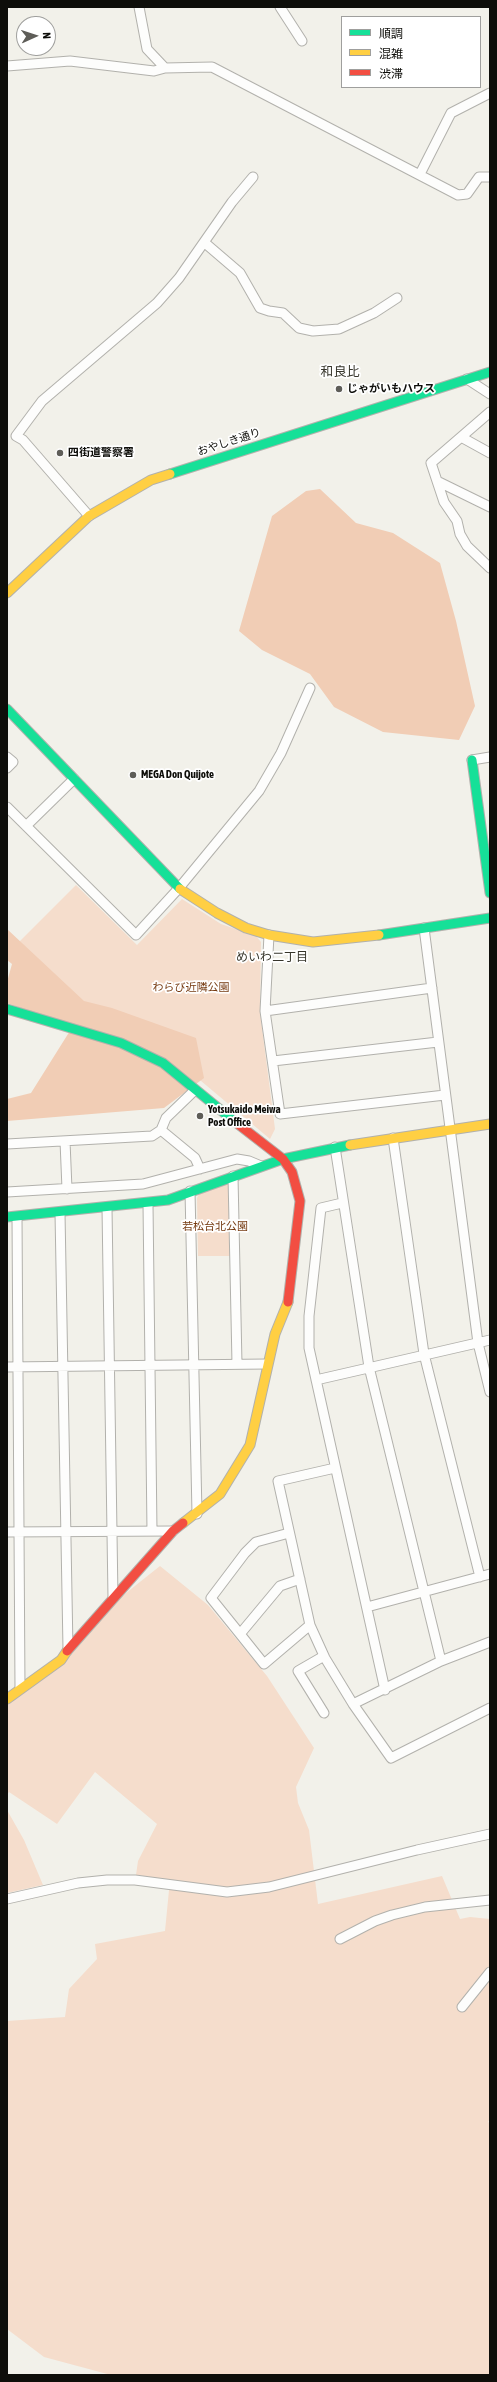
<!DOCTYPE html>
<meta charset="utf-8">
<style>
body{margin:0}
#map{position:relative;width:497px;height:2382px;overflow:hidden;background:#f2f1ea;font-family:"Asap Condensed","Noto Sans JP",sans-serif}
canvas{display:block}
.frame{position:absolute;inset:0;border:8px solid #0e0e0a;pointer-events:none}
.legend{position:absolute;left:341px;top:16px;width:140px;height:72px;box-sizing:border-box;background:#fff;border:1px solid #9f9f9d;margin:0;padding:5px 7px;list-style:none;font-size:12px;color:#0e0e0a}
.legend li{display:flex;align-items:center;gap:8px;height:20px}
.legend b{width:20px;border:1px solid #9f9f9d}
.north{position:absolute;left:16px;top:16px;width:40px;height:40px;box-sizing:border-box;background:#fff;border:1px solid #9f9f9d;border-radius:50%;rotate:87deg;font-size:11px;font-weight:700;line-height:16px;text-align:center;color:#0e0e0a}
.north::after{content:'';display:block;margin:auto;width:14px;height:18px;background:#5e5d58;clip-path:polygon(50% 0,100% 100%,50% 72%,0 100%)}
</style>
<div id="map">
<canvas width="497" height="2382"></canvas>
<div class="frame"></div>
<ul class="legend">
<li><b style="height:5px;background:#16e098"></b>順調</li>
<li><b style="height:5px;background:#ffcf43"></b>混雑</li>
<li><b style="height:5px;background:#f24e42"></b>渋滞</li>
</ul>
<div class="north">N</div>
</div>
<script>
const ctx = document.querySelector('canvas').getContext('2d');
ctx.lineJoin = 'round';
function fill(path, color) { ctx.fillStyle = color; ctx.fill(path, 'evenodd'); }
const shape = rows => new Path2D(rows.map(r => 'M' + r).join(''));
function stroke(path, color, width, dash) { ctx.strokeStyle = color; ctx.lineWidth = width; ctx.lineCap = dash ? 'butt' : 'round'; ctx.setLineDash(dash || []); ctx.stroke(path); }
function drawText(font, color, halo, rows, align = 'center') {
  ctx.font = font + ' "Asap Condensed","Noto Sans JP",sans-serif'; ctx.lineWidth = 3.5; ctx.setLineDash([]); ctx.textBaseline = 'middle'; ctx.strokeStyle = halo; ctx.fillStyle = color; for (const [text, x, y, turn = 0] of rows) {
    ctx.save(); ctx.translate(x, y); ctx.rotate((+turn || 0) * Math.PI / 180); ctx.textAlign = isNaN(turn) ? turn : align; if (halo) ctx.strokeText(text, 0, 0); ctx.fillText(text, 0, 0); ctx.restore();
  }
}
const green = shape([
 [76,885,137,945,182,899,221,924,256,936,261,942,260,1012,275,1129,270,1139,169,1054,93,1015,10,951],
 [228,1184,231,1187,233,1256,198,1256,197,1198,199,1194],
 [160,1566,208,1605,267,1676,314,1748,296,1787,298,1803,309,1830,318,1904,442,1876,460,1919,470,1917,490,1919,490,2119,488,2122,490,2123,490,2375,111,2375,44,2357,7,2329,7,2021,65,2017,69,1989,97,1959,95,1944,165,1931,170,1880,136,1875,138,1861,157,1824,95,1772,57,1824,9,1792,7,1795,7,1704,64,1663,116,1601],
 [7,1810,24,1840,43,1885,7,1893]
]);
const forest = shape([
 [320,489,356,523,393,533,440,563,456,621,475,706,459,740,383,732,334,707,310,674,262,650,239,631,272,516,306,491],
 [7,929,84,1001,112,1008,196,1038,204,1078,164,1108,7,1121,7,1099,31,1093,73,1026,7,1003,7,982,12,964,7,960]
]);
const street = shape([
 [139,7,147,49,165,68],
 [280,7,302,41],
 [7,66,70,61,154,71,165,68,212,67,458,195,467,194,479,177,490,177],
 [420,174,451,113,490,93],
 [205,243,240,273,260,308,269,311,283,313,299,328,313,331,339,329,374,313,397,298],
 [467,379,490,394],
 [490,412,431,463,444,502,457,521,460,534,467,546,490,568],
 [461,437,490,453],
 [439,482,490,507],
 [89,516,23,440,16,436,42,401,157,303,179,278,232,202,253,177],
 [7,757,13,762,7,768],
 [472,760,490,757],
 [7,807,136,935,179,888,259,791,281,753,310,688],
 [26,826,74,779],
 [424,928,478,1343,490,1392],
 [269,935,265,1011,280,1114,445,1095],
 [265,1011,432,988],
 [273,1061,438,1042],
 [161,1130,195,1158,200,1169],
 [393,1138,424,1354,480,1577],
 [65,1141,67,1189],
 [7,1144,152,1136,161,1130,166,1118,195,1090],
 [335,1147,369,1367,441,1661],
 [233,1176,237,1364],
 [190,1191,197,1514],
 [7,1192,143,1184,237,1159,249,1161,261,1166],
 [342,1203,321,1208,309,1316,309,1348,385,1690],
 [148,1204,152,1531],
 [107,1208,113,1598],
 [60,1213,68,1649],
 [17,1217,20,1688],
 [7,1367,267,1364],
 [316,1380,490,1340],
 [335,1468,278,1481,310,1625,325,1658,353,1704,391,1758,490,1708],
 [7,1532,173,1531],
 [289,1533,256,1542,245,1553,211,1598,240,1634,280,1586,300,1579],
 [367,1607,490,1574],
 [240,1634,264,1664,310,1625],
 [324,1656,298,1671,324,1713],
 [353,1704,441,1661,490,1642],
 [7,1899,78,1883,107,1880,135,1880,227,1892,269,1887,417,1850,490,1834],
 [340,1939,375,1921,392,1915,425,1907,490,1900],
 [462,2007,490,1972]
]);
const fast = shape([
 [170,474,490,372],
 [7,709,180,889],
 [472,760,490,893],
 [379,935,490,918],
 [7,1009,121,1043,163,1063,234,1121],
 [7,1217,168,1200,283,1159,350,1145]
]);
const slow = shape([
 [7,593,89,516,151,480,170,474],
 [180,889,217,913,246,928,269,935,313,942,379,935],
 [350,1145,490,1124],
 [183,1523,220,1494,250,1445,275,1334,288,1302],
 [7,1699,61,1660,67,1651]
]);
const jam = shape([
 [234,1121,283,1159,292,1172,300,1201,288,1302],
 [67,1651,173,1531,183,1523]
]);
const markers = [
 [339,389,4,"#5e5d58"],
 [60,453,4,"#5e5d58"],
 [133,775,4,"#5e5d58"],
 [200,1116,4,"#5e5d58"]
];
const poiNames = [
 ["じゃがいもハウス",347,389],
 ["四街道警察署",68,453],
 ["MEGA Don Quijote",141,775],
 ["Yotsukaido Meiwa",208,1110],
 ["Post Office",208,1123]
];
const streetNames = [
 ["おやしき通り",229,442,-18]
];
const parkNames = [
 ["わらび近隣公園",191,988],
 ["若松台北公園",215,1227]
];
const neighbourhoodNames = [
 ["めいわ二丁目",272,957]
];
const quarterNames = [
 ["和良比",340,372]
];
fill(green, '#f5ddcc');
fill(forest, '#f1cdb5');
stroke(street, '#b2b1ac', 11);
stroke(fast, '#b2b1ac', 11);
stroke(slow, '#b2b1ac', 11);
stroke(jam, '#b2b1ac', 11);
stroke(street, '#fdfdfc', 9);
stroke(fast, '#16e098', 9);
stroke(slow, '#ffcf43', 9);
stroke(jam, '#f24e42', 9);
for (const [x, y, r, color] of markers) { const dot = new Path2D(); dot.arc(x, y, r, 0, 2 * Math.PI); ctx.fillStyle = color; ctx.fill(dot); stroke(dot, '#fff', 1.5); }
drawText('bold 11px', '#0e0e0a', '#fff', poiNames, 'left');
drawText('11px', '#0e0e0a', '#fff', streetNames);
drawText('11px', '#763b12', '#fff', parkNames);
drawText('12px', '#36352b', '#fff', neighbourhoodNames);
drawText('13px', '#36352b', '#fff', quarterNames);
</script>
